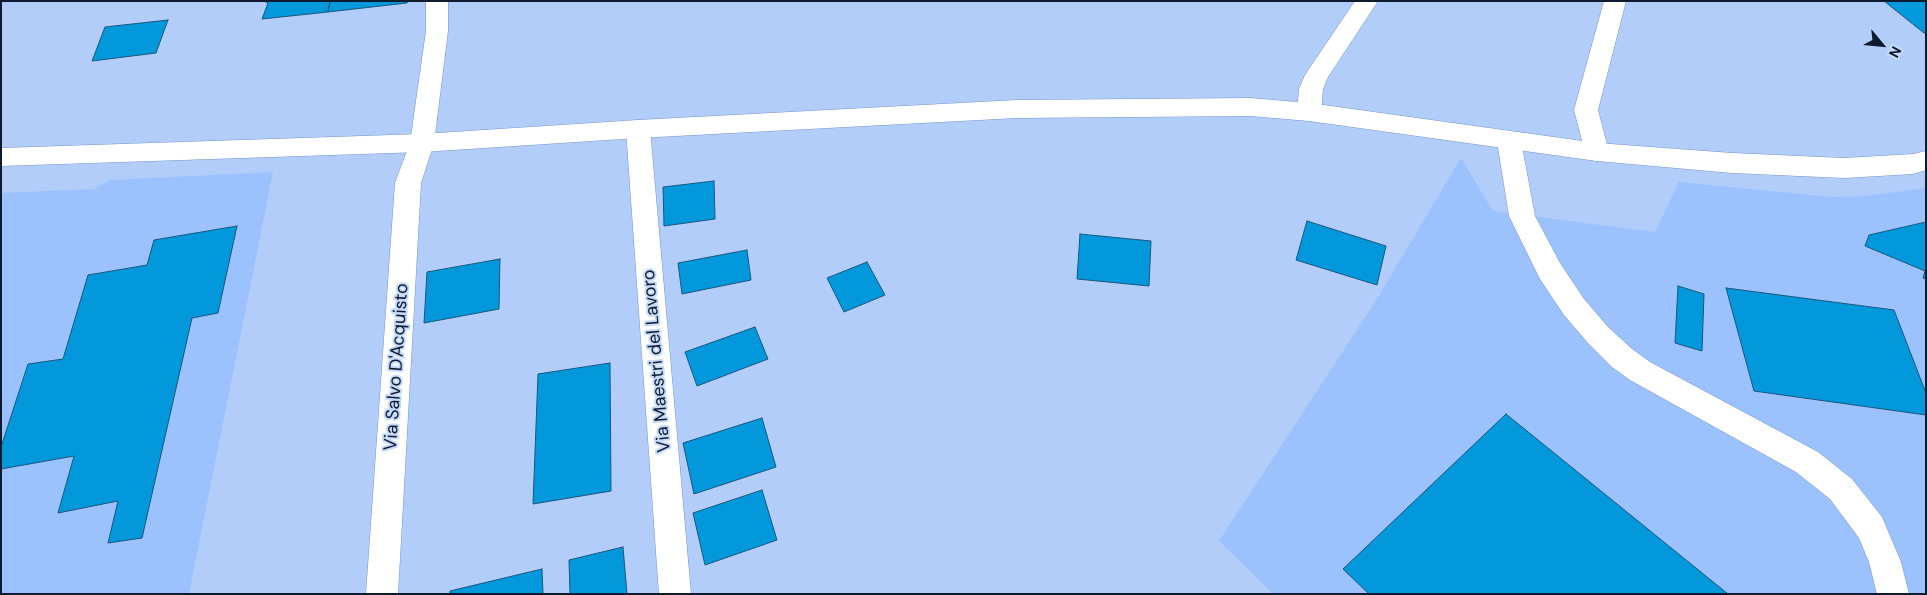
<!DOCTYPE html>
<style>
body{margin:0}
#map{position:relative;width:1927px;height:595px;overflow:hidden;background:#b2cdf9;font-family:"DM Sans",sans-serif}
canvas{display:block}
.frame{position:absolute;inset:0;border:2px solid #0e1a2e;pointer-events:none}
.north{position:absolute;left:1857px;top:20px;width:50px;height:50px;-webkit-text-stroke:4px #c5dafb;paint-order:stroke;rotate:118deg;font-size:14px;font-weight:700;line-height:20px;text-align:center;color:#0e1a2e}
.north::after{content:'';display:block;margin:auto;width:18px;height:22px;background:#0e1a2e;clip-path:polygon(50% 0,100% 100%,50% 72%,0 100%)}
</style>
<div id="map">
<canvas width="1927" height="595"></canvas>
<div class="frame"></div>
<div class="north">N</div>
</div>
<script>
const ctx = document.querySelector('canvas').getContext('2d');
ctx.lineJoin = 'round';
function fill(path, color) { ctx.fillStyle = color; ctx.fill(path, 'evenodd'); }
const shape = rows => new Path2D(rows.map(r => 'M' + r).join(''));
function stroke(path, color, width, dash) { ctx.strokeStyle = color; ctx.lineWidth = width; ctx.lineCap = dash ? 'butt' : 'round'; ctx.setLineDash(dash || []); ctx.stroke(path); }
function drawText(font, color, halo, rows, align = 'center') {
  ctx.font = font + ' "DM Sans",sans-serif'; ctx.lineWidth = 4; ctx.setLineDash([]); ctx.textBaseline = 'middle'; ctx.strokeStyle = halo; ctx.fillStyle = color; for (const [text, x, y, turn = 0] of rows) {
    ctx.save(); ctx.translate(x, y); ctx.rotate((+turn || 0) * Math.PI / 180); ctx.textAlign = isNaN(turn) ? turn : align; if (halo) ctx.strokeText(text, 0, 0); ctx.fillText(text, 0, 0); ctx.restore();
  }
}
const built = shape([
 [1461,158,1493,211,1655,232,1679,182,1832,197,1865,196,1926,188,1926,594,1273,594,1219,541,1375,302],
 [273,172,189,594,1,594,1,193,94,189,110,180]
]);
const building = shape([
 [264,1,330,1,328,12,262,19,268,3,264,1],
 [330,1,408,1,407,3,328,12,330,1],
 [1884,1,1926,1,1926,33,1924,33,1884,1],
 [168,20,156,53,92,61,105,27,168,20],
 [714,181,715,219,664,226,663,187,714,181],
 [1307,221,1386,246,1377,285,1296,260,1307,221],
 [1926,222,1926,279,1923,278,1925,271,1865,246,1869,235,1926,222],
 [237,226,218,313,192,318,142,538,108,543,118,501,58,513,74,456,1,469,1,447,28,364,63,359,88,275,147,265,154,240,237,226],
 [1080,234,1151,241,1149,286,1077,279,1080,234],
 [747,250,751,280,682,294,678,263,747,250],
 [500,259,499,309,424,323,427,272,500,259],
 [867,262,885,295,844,312,827,278,867,262],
 [1678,286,1704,294,1702,351,1675,343,1678,286],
 [1726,288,1894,310,1926,393,1926,415,1754,391,1726,288],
 [755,327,768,359,697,386,685,352,755,327],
 [610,363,611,491,533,504,538,374,610,363],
 [1506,414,1728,594,1369,594,1343,569,1506,414],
 [762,418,776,467,694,494,683,443,762,418],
 [762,490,777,540,705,565,693,513,762,490],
 [623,547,627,594,570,594,569,560,623,547],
 [542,569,543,594,450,594,450,591,542,569]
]);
const minor = shape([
 [426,1,448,1,448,31,434,143,421,183,398,594,366,594,395,183,410,143,426,31,426,1],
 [1355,1,1378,1,1328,77,1323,89,1321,112,1318,118,1309,121,1300,118,1297,112,1299,89,1305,75,1355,1],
 [1604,1,1626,1,1598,110,1609,152,1606,159,1597,161,1588,159,1585,152,1574,110,1604,1],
 [638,120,647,123,650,129,691,594,659,594,626,129,629,123,638,120],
 [1509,132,1518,134,1521,141,1535,216,1560,263,1584,299,1608,327,1632,349,1650,362,1818,452,1852,479,1882,517,1901,562,1909,594,1877,594,1869,562,1859,538,1830,499,1796,472,1630,380,1612,367,1588,343,1564,315,1540,279,1509,216,1497,141,1500,134,1509,132]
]);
const major = shape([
 [1250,98,1309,103,1597,143,1732,153,1844,158,1913,154,1926,151,1926,170,1913,174,1844,178,1732,173,1597,161,1309,121,1250,116,1017,118,638,138,422,152,1,166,1,148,422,134,638,120,1017,100,1250,98]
]);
const streetNames = [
 ["Via Maestri del Lavoro",657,361,-95],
 ["Via Salvo D'Acquisto",397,367,-86]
];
fill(built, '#9cc2fe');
fill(building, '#0397dc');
stroke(building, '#1a577b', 1);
stroke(minor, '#7495c8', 1);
stroke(major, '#7495c8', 1);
fill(minor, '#fff');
fill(major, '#fff');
drawText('18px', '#0e1a2e', '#c5dafb', streetNames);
</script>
